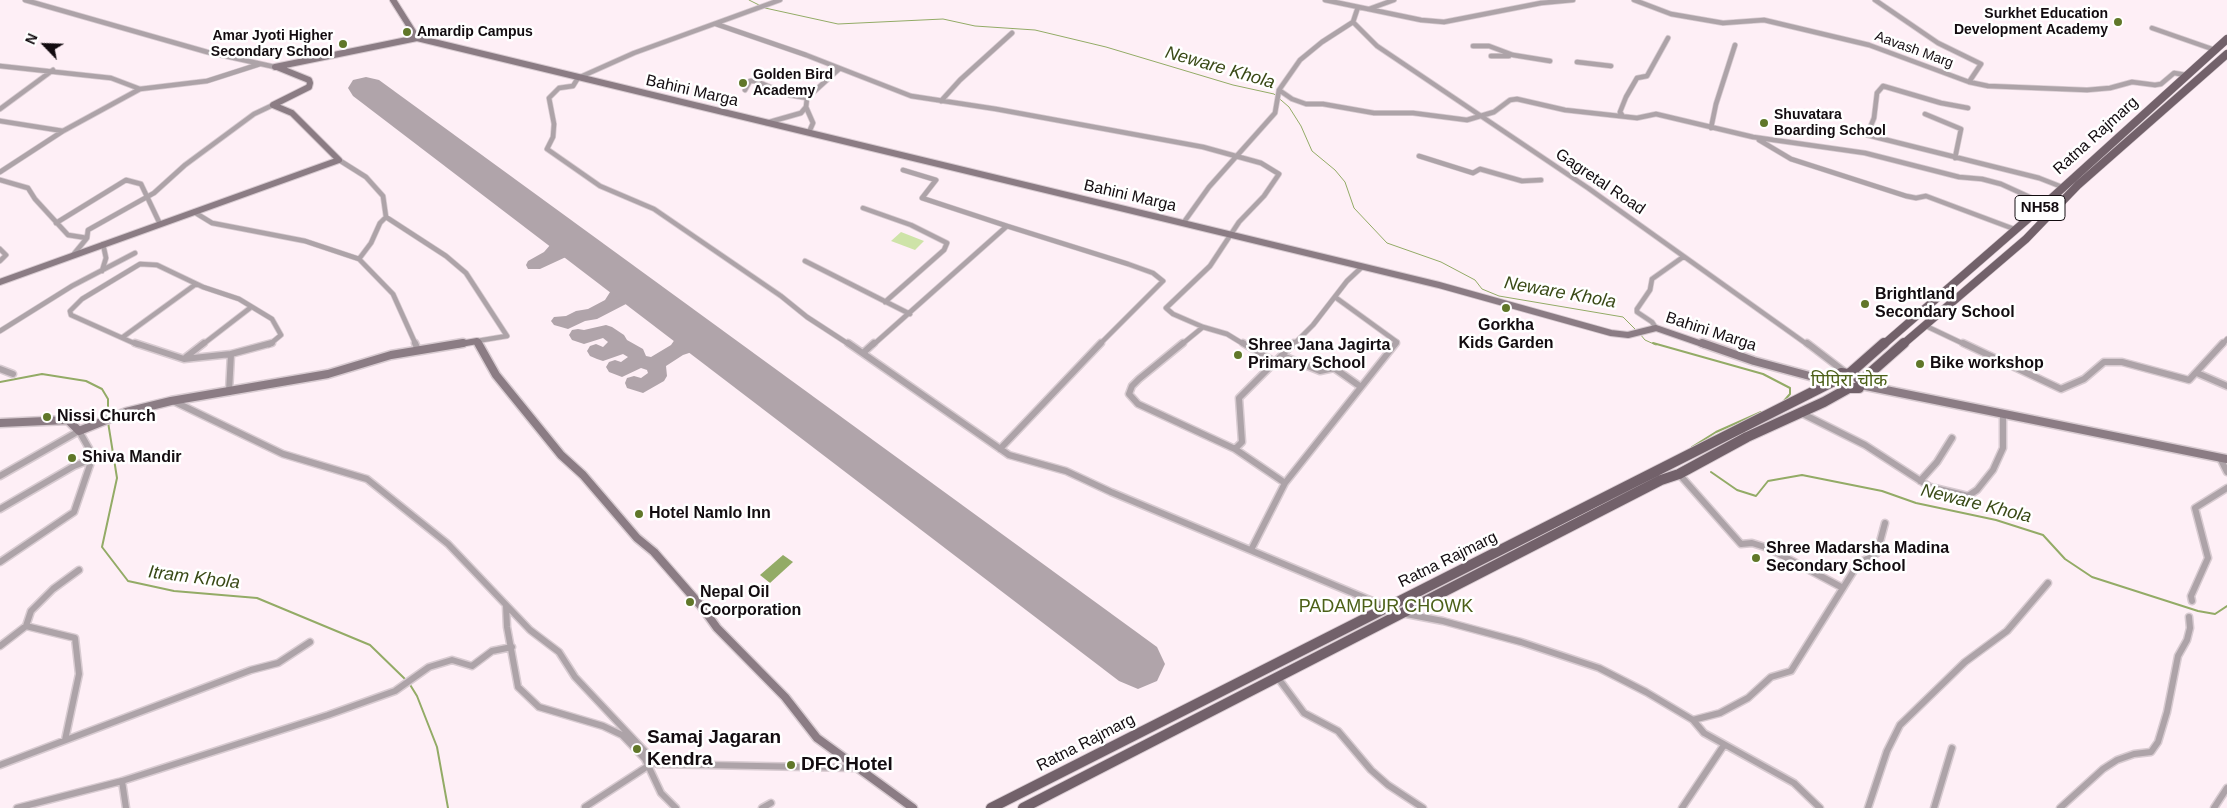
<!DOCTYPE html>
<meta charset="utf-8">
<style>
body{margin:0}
#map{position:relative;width:2227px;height:808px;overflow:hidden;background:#feeff6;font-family:Helvetica,sans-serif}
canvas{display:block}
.north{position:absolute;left:20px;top:20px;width:50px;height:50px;-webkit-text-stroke:4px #fff;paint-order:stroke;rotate:294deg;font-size:14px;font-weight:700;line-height:20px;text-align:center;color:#130c10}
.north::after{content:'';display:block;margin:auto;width:18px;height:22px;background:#130c10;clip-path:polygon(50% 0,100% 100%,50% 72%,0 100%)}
</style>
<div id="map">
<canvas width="2227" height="808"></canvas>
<div class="north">N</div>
</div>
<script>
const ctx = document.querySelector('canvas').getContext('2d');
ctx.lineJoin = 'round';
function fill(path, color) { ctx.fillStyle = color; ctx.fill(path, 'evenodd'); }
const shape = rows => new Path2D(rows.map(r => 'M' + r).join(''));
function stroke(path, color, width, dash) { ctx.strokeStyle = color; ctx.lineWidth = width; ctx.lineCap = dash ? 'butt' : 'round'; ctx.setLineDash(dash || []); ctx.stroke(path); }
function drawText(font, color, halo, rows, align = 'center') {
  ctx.font = font + ' Helvetica,"Noto Sans Devanagari",sans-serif'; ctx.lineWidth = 5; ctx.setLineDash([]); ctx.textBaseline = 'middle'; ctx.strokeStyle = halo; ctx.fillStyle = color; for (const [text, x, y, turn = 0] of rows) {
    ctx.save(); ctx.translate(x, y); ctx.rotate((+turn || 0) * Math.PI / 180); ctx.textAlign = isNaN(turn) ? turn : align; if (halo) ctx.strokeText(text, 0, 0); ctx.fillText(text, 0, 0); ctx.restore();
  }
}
const green = shape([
 [901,232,924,241,915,250,891,241]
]);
const water = shape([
 [783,555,793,562,770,583,760,575]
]);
const streamFar1 = shape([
 [749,0,761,6],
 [765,8,838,24,943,19,975,26,1035,30,1106,47,1233,85,1274,94,1289,107,1301,126,1312,151,1335,170,1345,182,1354,208,1387,243,1441,262,1475,280,1482,289,1499,296,1623,317,1637,331],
 [1640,334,1645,340,1656,345]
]);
const stream = shape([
 [1653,343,1763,374,1790,388,1790,394,1783,402],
 [0,382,42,374,86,381,102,389,108,399,108,418],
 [108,422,117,478,102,547,128,581,174,591,257,598,370,645,406,680],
 [1692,447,1716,432,1761,412],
 [1711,472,1737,490,1756,496,1768,481,1802,475,1882,491,1916,503,1996,520,2043,535,2065,559,2092,577,2198,611,2215,614,2227,606],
 [409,683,417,696,437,747,448,808]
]);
const taxiway = shape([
 [561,228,567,229,569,233,567,246,594,250,596,254,594,258,588,260,566,257,540,269,528,269,526,265,528,261,544,252,551,244,555,229,561,228],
 [618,270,624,272,627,276,629,291,640,290,655,295,658,299,655,303,626,304,597,319,585,321,568,329,554,325,551,321,554,317,566,316,576,311,588,309,605,300,612,289,609,276,612,272,618,270],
 [684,319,690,321,693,325,696,336,694,339,721,343,724,348,721,353,715,355,695,351,683,355,666,366,667,376,664,381,643,393,627,388,625,383,627,378,634,376,641,378,648,373,647,370,641,368,622,377,609,372,606,367,609,362,615,360,621,362,628,357,623,354,603,361,597,359,590,356,587,351,590,346,596,344,603,347,608,342,603,338,584,344,572,340,569,335,572,330,578,329,584,330,606,325,612,327,624,335,627,340,643,349,646,356,651,357,671,345,678,335,675,325,678,321,684,319]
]);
const runway = shape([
 [366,77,379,80,1157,647,1165,664,1157,681,1138,689,1119,681,353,96,348,88,353,80,366,77]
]);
const streetFar1 = shape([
 [25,0,207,52,275,67],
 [780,0,634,53,578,78,573,86,559,88,549,98,554,124,553,137,547,149,600,186,654,209,781,296,807,317,850,345],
 [1325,0,1421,20,1444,22,1541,3,1573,0],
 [1634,0,1671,14,1723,23,1764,20,1869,45,1969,82,1988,86,2087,90,2110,88,2132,82,2155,85,2161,84,2174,73,2186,75],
 [1875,0,1938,43,1981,64,1969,82],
 [1358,7,1353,22,1377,46,1588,188,1808,345],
 [1369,9,1394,0],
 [716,24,806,55,911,96,996,109,1203,147,1261,163,1279,174,1264,196,1239,222,1210,266,1166,308,1173,314,1203,327,1181,345],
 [2152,28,2215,50],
 [1473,46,1489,46,1513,55,1550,61],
 [1491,56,1509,56],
 [1577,62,1611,66],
 [0,66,111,78,140,89,207,81,260,64],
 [745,90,750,81,756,81,789,95,807,98,839,69],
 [1279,90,1292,99,1306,104,1323,104,1374,113,1413,113,1467,120,1494,112,1510,100,1517,99,1565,110,1637,118,1656,114,1753,137,1865,153,1959,177,1982,179,2001,184,2045,204],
 [941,101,960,80,1012,33],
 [806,107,813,123,809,132],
 [1968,108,1941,103,1883,86,1877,93,1874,118,1867,135,2039,178,2062,187],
 [0,109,53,70],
 [1925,114,1961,129,1955,158],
 [1622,115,1620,112,1626,97,1637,78,1647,76,1668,38],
 [0,121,63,131],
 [766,123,801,113,806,107,807,98],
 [1711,128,1716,104,1735,45],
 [1759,140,1791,159,1906,196,1916,198,1926,196,2014,229],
 [1419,156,1473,173,1480,169,1522,181,1541,180],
 [339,160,366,177,383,196,386,217,446,256,466,273,507,336,477,341],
 [0,172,63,131,140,89],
 [0,180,28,188,35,199,68,235,87,238,73,255],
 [863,208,911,225,947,243,944,250,885,302],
 [194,212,212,223,305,241,359,259,393,294,416,345],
 [1184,222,1209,187,1275,113,1279,90,1300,60,1322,42,1353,22],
 [56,223,126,180,141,184,160,224],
 [1007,226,1128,264,1153,273,1163,281,1099,345],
 [87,238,88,230,154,193,185,165,254,114,273,105],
 [0,249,6,255,0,261],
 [359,259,371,243,380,223,386,217],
 [805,261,910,314],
 [102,271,106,258,103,244],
 [1335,297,1397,342,1395,345],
 [1926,326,1966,345],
 [1203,327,1227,334,1245,345],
 [1656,328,1652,322,1637,312,1637,309,1650,290,1652,279,1683,257],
 [0,331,72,286,135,253],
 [123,337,196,284],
 [138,345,71,315,70,311,82,299,140,264,157,265,203,287,239,299,272,319,281,335,269,345],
 [202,345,250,308],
 [873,345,1007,226,922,198,936,180,903,170],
 [1293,345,1313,325,1347,281,1362,267],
 [2222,345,2227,339]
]);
const street = shape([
 [135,343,184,359,231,354],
 [415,343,418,350],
 [848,343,1009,455,1066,471,1111,492,1401,613,1443,621,1521,642,1599,668,1646,692,1693,720,1704,733,1794,783,1820,808],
 [1183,343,1139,379,1132,386,1129,394,1138,404,1235,449,1285,483],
 [1243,343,1275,362],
 [1807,343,1845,372],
 [1963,343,2061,389,2084,379,2104,362,2122,362,2189,380,2223,343],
 [863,353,874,343],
 [231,354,272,343],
 [1283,356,1320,371,1334,368,1361,387],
 [186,357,204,343],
 [0,369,13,374],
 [2197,373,2227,386],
 [229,392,231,354],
 [173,401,283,454,367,479,448,544,530,630,559,652,575,677,657,764,857,768],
 [1801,413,1865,445,1930,487,1968,496,1977,490,1993,470,2003,448,2003,415],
 [1000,449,1101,343],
 [1235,449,1242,442,1239,398,1294,343],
 [2220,458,2227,472],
 [1679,474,1741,544,1752,543,1768,548,1843,588],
 [0,476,79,431,91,452,92,459,74,512,0,562],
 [1920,481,1937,462,1952,438],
 [0,509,74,466,92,459],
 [1251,550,1285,483,1396,343],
 [2192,601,2191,596,2208,558,2195,508,2227,488],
 [506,605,507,627,518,687,539,707,603,726,622,735,645,759,661,793,676,808],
 [26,626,75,638,79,674,65,740],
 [0,646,26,626,31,611,53,589,79,570],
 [1278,678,1304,713,1338,731,1371,770,1388,785,1423,808],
 [1693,720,1720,713,1748,698,1771,677,1791,671,1858,564,1877,553,1885,523],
 [0,765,251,670,278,663,310,642],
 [122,781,126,808],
 [585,807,648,766],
 [17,808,122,781,328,715,395,691,429,667,452,660,472,666,492,651,512,647],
 [762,808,771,803],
 [1682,808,1724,745],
 [1868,808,1887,751,1900,725,1965,662,2007,631,2048,583],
 [1934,808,1952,748],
 [2060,808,2103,769,2117,760,2134,754,2151,752,2158,742,2167,712,2178,656,2187,640,2190,628,2189,617],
 [2214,808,2227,788]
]);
const secondaryFar1 = shape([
 [393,0,417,38],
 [275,67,417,38,1439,285,1611,333,1628,335,1656,328,1705,345],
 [0,282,339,160,292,113,273,105,309,87,310,83,309,80,277,67],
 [455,345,477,341,479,345]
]);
const secondary = shape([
 [478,343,496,375,561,455,583,475,637,538,654,552,702,607,717,628,785,697,817,738,913,808],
 [1702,343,1754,361,1832,382],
 [1861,385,2227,459],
 [0,423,68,420,79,431,126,412,171,401,328,374,391,355,463,343]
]);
const primaryFar1 = shape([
 [1883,345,2045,204,2227,39],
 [1902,345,2026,239,2078,185,2227,54]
]);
const primary = shape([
 [1841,373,1855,375,1861,381,1859,388,1849,388,1838,379,1841,373],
 [1850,373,1884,343],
 [1861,381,1904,343],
 [991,808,1838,379],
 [1023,808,1661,480,1679,474,1747,437,1824,402,1849,388]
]);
const markers = [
 [2118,22,5,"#607729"],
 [407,32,5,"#607729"],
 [343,44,5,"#607729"],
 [743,83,5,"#607729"],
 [1764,123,5,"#607729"],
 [1865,304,5,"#607729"],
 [1506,308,5,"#607729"],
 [1238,355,5,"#607729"],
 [1920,364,5,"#607729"],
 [47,417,5,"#607729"],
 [72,458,5,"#607729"],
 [639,514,5,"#607729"],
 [1756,558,5,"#607729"],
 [690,602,5,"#607729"],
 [637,749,5,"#607729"],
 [791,765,5,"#607729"]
];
const farPoinames = [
 ["Surkhet Education",2108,14,"right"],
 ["Development Academy",2108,30,"right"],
 ["Amardip Campus",417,32],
 ["Amar Jyoti Higher",333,36,"right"],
 ["Secondary School",333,52,"right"],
 ["Golden Bird",753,75],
 ["Academy",753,91],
 ["Shuvatara",1774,115],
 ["Boarding School",1774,131]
];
const farStreetnames = [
 ["Aavash Marg",1914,50,20]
];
const shields = [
 [2040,208,50]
];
const shieldNames = [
 ["NH58",2040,208]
];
const streetNames = [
 ["Bahini Marga",692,91,13],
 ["Ratna Rajmarg",2096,136,-42],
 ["Gagretal Road",1600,182,34],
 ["Bahini Marga",1130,196,13],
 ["Bahini Marga",1711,332,18],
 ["Ratna Rajmarg",1448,560,-26],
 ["Ratna Rajmarg",1086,743,-27]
];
const poiNames = [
 ["Brightland",1875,295],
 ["Secondary School",1875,313],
 ["Gorkha",1506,326,"center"],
 ["Kids Garden",1506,344,"center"],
 ["Shree Jana Jagirta",1248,346],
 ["Primary School",1248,364],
 ["Bike workshop",1930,364],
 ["Nissi Church",57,417],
 ["Shiva Mandir",82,458],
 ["Hotel Namlo Inn",649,514],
 ["Shree Madarsha Madina",1766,549],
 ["Secondary School",1766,567],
 ["Nepal Oil",700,593],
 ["Coorporation",700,611]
];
const waterNames = [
 ["Neware Khola",1220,68,16],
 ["Neware Khola",1560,293,10],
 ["Neware Khola",1976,504,14],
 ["Itram Khola",194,578,7]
];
const neighbourhoodNames = [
 ["पिपिरा चोक",1849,381],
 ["PADAMPUR CHOWK",1386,607]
];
const nearPoinames = [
 ["Samaj Jagaran",647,738],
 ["Kendra",647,760],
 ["DFC Hotel",801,765]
];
fill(green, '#cee3a8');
fill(water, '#93ab66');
stroke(streamFar1, '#93ab66', 1);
stroke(stream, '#93ab66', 2);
fill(taxiway, '#b0a4aa');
fill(runway, '#b0a4aa');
stroke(streetFar1, '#d8cbd1', 6);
stroke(street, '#d8cbd1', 9);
stroke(secondaryFar1, '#d8cbd1', 8);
stroke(secondary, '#d8cbd1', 11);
stroke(primaryFar1, '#d8cbd1', 9);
stroke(primary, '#d8cbd1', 12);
stroke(streetFar1, '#ada3a8', 4.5);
stroke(street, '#ada3a8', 6);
stroke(secondaryFar1, '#8b7c84', 6);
stroke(secondary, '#8b7c84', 8);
stroke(primaryFar1, '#72616a', 8);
stroke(primary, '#72616a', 10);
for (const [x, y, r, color] of markers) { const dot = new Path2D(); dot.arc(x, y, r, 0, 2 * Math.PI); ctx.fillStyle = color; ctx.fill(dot); stroke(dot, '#fff', 2); }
drawText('bold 14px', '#130c10', '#fff', farPoinames, 'left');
drawText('14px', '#130c10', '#fff', farStreetnames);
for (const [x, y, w] of shields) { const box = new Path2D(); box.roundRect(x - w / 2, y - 12.5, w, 25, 4); ctx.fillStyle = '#fff'; ctx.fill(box); stroke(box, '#130c10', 1); }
drawText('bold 15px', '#130c10', null, shieldNames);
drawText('16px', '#130c10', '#fff', streetNames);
drawText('bold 16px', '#130c10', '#fff', poiNames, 'left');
drawText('italic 18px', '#394916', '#fff', waterNames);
drawText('18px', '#4c6018', '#fff', neighbourhoodNames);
drawText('bold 19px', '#130c10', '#fff', nearPoinames, 'left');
</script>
